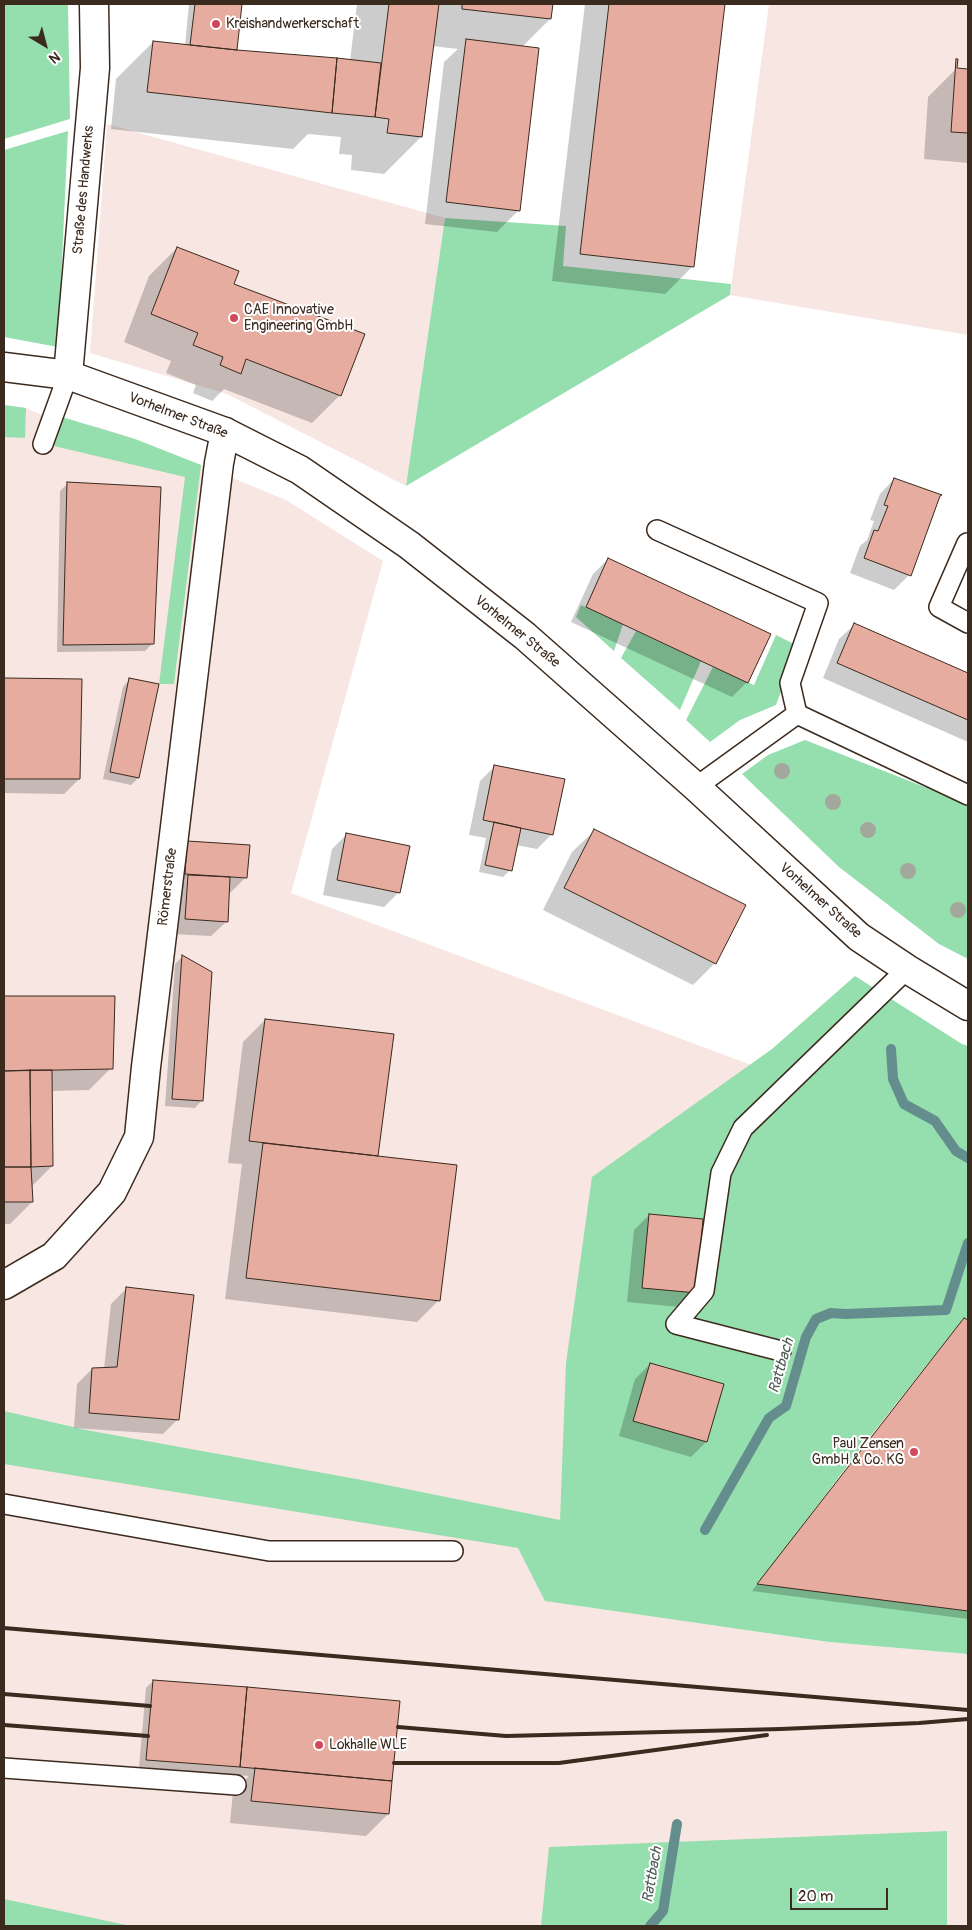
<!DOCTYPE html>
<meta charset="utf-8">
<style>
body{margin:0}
#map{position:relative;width:972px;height:1930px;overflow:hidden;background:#fff;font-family:Pangolin,sans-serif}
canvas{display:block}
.frame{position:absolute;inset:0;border:5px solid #3b2a1e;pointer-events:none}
.north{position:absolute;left:20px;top:20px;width:50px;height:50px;-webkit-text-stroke:4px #fff;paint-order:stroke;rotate:143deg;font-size:14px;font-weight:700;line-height:20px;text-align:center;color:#3b2a1e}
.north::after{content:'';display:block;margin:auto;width:18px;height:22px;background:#3b2a1e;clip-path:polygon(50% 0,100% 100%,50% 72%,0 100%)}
.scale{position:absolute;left:790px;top:1888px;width:98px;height:22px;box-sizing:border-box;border:2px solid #3b2a1e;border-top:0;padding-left:6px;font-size:15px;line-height:18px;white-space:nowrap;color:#3b2a1e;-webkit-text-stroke:4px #fff;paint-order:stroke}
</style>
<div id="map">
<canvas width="972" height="1930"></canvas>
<div class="frame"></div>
<div class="north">N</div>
<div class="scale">20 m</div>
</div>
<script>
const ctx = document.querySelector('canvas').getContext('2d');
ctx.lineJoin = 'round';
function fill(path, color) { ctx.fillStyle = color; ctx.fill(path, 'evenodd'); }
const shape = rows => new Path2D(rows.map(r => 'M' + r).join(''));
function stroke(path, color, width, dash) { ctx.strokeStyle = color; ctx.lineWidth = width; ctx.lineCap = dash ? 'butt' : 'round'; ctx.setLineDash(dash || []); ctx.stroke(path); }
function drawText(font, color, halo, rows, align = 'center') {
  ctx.font = font + ' Pangolin,sans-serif'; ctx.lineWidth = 4; ctx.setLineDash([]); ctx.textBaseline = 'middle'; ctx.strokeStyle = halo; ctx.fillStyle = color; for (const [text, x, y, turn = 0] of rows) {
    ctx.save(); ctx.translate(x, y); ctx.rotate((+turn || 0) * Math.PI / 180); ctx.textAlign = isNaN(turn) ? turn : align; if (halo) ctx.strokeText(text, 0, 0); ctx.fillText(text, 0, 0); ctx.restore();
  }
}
const built = shape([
 [769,4,968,4,968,335,730,295],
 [107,124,445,218,406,486,227,394,90,353],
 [4,405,26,408,58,422,98,427,135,439,201,465,286,500,383,561,291,893,968,1146,968,1646,546,1601,829,1642,968,1654,968,1926,4,1926]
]);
const green = shape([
 [4,4,68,4,70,119,4,139],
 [68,131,58,347,4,337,4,150],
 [445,218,566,226,563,266,731,284,730,295,406,486],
 [4,405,26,408,25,438,4,437],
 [62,417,135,439,201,465,174,684,159,684,185,477,54,446],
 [581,605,623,624,614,651,576,617],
 [636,631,701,661,680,710,621,658],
 [776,635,798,646,776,705,740,720,710,742,686,720,713,667,754,685],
 [805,740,968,804,968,959,939,944,839,867,742,774,768,755],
 [855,976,962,1044,968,1046,968,1320,964,1318,860,1449,758,1584,968,1611,968,1654,829,1642,545,1601,518,1548,4,1464,4,1411,86,1430,362,1480,560,1520,566,1363,592,1177,772,1049],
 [947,1831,947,1926,541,1926,549,1847],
 [4,1899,131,1926,4,1926]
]);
const shadow = shape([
 [189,4,241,4,235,50,350,61,357,4,552,4,550,19,522,47,519,210,497,232,425,224,444,62,458,49,432,46,421,137,384,174,351,170,352,155,339,154,341,137,308,134,293,149,111,129,116,79,153,42,185,45],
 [585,4,724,4,693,266,665,294,552,281],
 [956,69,968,70,968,163,924,159,928,97],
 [177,248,232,284,340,395,312,423,224,389,212,401,193,393,196,385,166,373,171,361,124,342,149,276],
 [894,479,923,542,909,575,894,590,850,573,860,546,867,540,874,521,870,520,880,494],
 [67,484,153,643,145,651,57,652,60,491],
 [608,559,747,682,732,697,571,622,593,574],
 [854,625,968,675,968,742,823,678,839,639],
 [4,679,80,680,79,779,64,794,4,793],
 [130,679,138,778,131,785,103,779,123,687],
 [495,766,552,834,537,849,516,845,510,870,503,877,479,872,486,838,469,835,480,781],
 [594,831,715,963,693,985,543,910,572,852],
 [347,834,399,892,384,907,323,895,332,849],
 [188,842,246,877,231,892,228,892,226,922,211,936,171,934,173,857],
 [182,957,202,1100,195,1108,165,1106,175,964],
 [114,997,111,1068,89,1090,51,1091,52,1166,31,1187,32,1202,10,1224,4,1224,4,998],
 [265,1020,392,1035,377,1157,439,1300,417,1322,225,1299,242,1164,228,1163,243,1042],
 [649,1215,695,1292,680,1307,627,1302,634,1230],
 [126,1289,178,1419,163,1434,74,1428,77,1384,92,1369,104,1369,111,1304],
 [964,1319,968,1321,968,1619,752,1591],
 [650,1364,706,1442,691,1457,619,1436,635,1379],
 [153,1681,388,1814,366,1836,230,1823,233,1792,249,1776,139,1767,146,1688]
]);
const stream = shape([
 [891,1049,893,1079,904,1104,935,1121,956,1151,968,1158],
 [705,1530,769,1418,786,1406,806,1337,816,1319,831,1313,845,1314,946,1310,968,1243],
 [650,1926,663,1911,677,1824]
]);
const building = shape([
 [195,4,242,4,237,50,190,45,195,4],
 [389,4,439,4,422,137,387,133,389,119,375,117,389,4],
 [462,4,553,4,551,19,462,9,462,4],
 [609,4,725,4,694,267,580,254,609,4],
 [466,39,539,48,520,211,446,202,466,39],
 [153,41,237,50,337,58,332,113,147,92,153,41],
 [337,58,381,63,375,117,332,113,337,58],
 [956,59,958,59,957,68,968,69,968,133,951,132,956,59],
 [177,247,239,271,234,284,365,334,341,396,246,359,241,374,220,365,223,357,193,345,198,333,151,314,177,247],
 [894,478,942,495,940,496,911,576,864,558,874,530,878,531,888,506,884,505,894,478],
 [67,482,161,487,154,644,63,645,67,482],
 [608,558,771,634,748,683,586,607,608,558],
 [854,623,968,673,968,720,837,663,854,623],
 [4,678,82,679,80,779,4,779,4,678],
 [129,678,159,684,139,778,110,772,129,678],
 [494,765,565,779,553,835,483,820,494,765],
 [494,822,521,828,512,871,485,865,494,822],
 [594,829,746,905,716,964,564,888,594,829],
 [346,833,410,846,400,893,337,880,346,833],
 [187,841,250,845,247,878,185,874,187,841],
 [188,875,230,877,228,922,185,919,188,875],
 [182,955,212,972,203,1101,172,1099,182,955],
 [4,996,115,996,113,1069,4,1071,4,996],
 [265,1019,394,1034,378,1156,249,1141,265,1019],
 [30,1070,31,1167,4,1167,4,1071,30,1070],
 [30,1070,52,1070,53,1166,31,1167,30,1070],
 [263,1143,457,1165,440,1301,246,1278,263,1143],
 [4,1167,31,1167,33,1202,4,1202,4,1167],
 [649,1214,703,1219,697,1293,642,1288,649,1214],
 [126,1287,194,1295,179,1420,89,1413,92,1368,117,1367,126,1287],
 [964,1318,968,1320,968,1611,757,1584,964,1318],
 [650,1363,724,1384,707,1442,633,1421,650,1363],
 [153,1680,247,1687,240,1767,146,1760,153,1680],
 [247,1687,400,1701,392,1781,240,1767,247,1687],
 [255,1768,392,1781,389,1814,251,1801,255,1768]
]);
const service = shape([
 [43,444,68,375],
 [657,530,818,603,790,683,797,714],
 [967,543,939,607,968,623],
 [696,787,797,714,968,795],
 [781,1351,676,1324,704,1291,721,1173,743,1128,907,969],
 [4,1504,269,1551,453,1551],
 [4,1768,236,1785]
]);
const minor = shape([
 [68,375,95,68,94,4],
 [4,1285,54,1256,112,1192,139,1137,146,1067,219,463,225,432]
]);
const tertiary = shape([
 [4,367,68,375,225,432,300,470,409,545,525,636,696,787,859,937,907,969,968,1006]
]);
const rail = shape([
 [4,1628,968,1710],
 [4,1694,150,1706],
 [4,1725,148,1736],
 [398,1727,506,1736,781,1729,919,1723,968,1719],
 [394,1763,559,1763,767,1735]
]);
const trees = [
 [782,771],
 [833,802],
 [868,830],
 [908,871],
 [958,910]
];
const markers = [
 [216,24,5,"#d1495b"],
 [234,318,5,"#d1495b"],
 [914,1452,5,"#d1495b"],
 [319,1745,5,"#d1495b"]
];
const poiNames = [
 ["Kreishandwerkerschaft",226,24],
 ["CAE Innovative",244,310],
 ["Engineering GmbH",244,326],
 ["Paul Zensen",904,1444,"right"],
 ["GmbH & Co. KG",904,1460,"right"],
 ["Lokhalle WLE",329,1745]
];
const streetNames = [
 ["Straße des Handwerks",84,190,-85],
 ["Vorhelmer Straße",178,416,21],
 ["Vorhelmer Straße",517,632,39],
 ["Römerstraße",168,887,-83],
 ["Vorhelmer Straße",820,901,42]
];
const waterNames = [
 ["Rattbach",782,1366,-74],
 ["Rattbach",653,1875,-80]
];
fill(built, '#f8e6e2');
fill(green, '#95dead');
fill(shadow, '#0003');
stroke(stream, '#648e8e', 10);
fill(building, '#e6aca0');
stroke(building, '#3b2a1e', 1);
stroke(service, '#3b2a1e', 22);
stroke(minor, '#3b2a1e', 31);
stroke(tertiary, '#3b2a1e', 31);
stroke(service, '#fff', 19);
stroke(minor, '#fff', 28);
stroke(tertiary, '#fff', 28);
stroke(rail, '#3b2a1e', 4);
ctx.fillStyle = '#a2a89b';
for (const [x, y] of trees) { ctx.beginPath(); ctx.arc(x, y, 8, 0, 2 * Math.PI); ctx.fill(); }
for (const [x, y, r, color] of markers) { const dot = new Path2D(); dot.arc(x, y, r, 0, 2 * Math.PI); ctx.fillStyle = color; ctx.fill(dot); stroke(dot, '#fff', 2); }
drawText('14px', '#3b2a1e', '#fff', poiNames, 'left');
drawText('14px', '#3b2a1e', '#fff', streetNames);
drawText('italic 15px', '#4f5c56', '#fff', waterNames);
</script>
